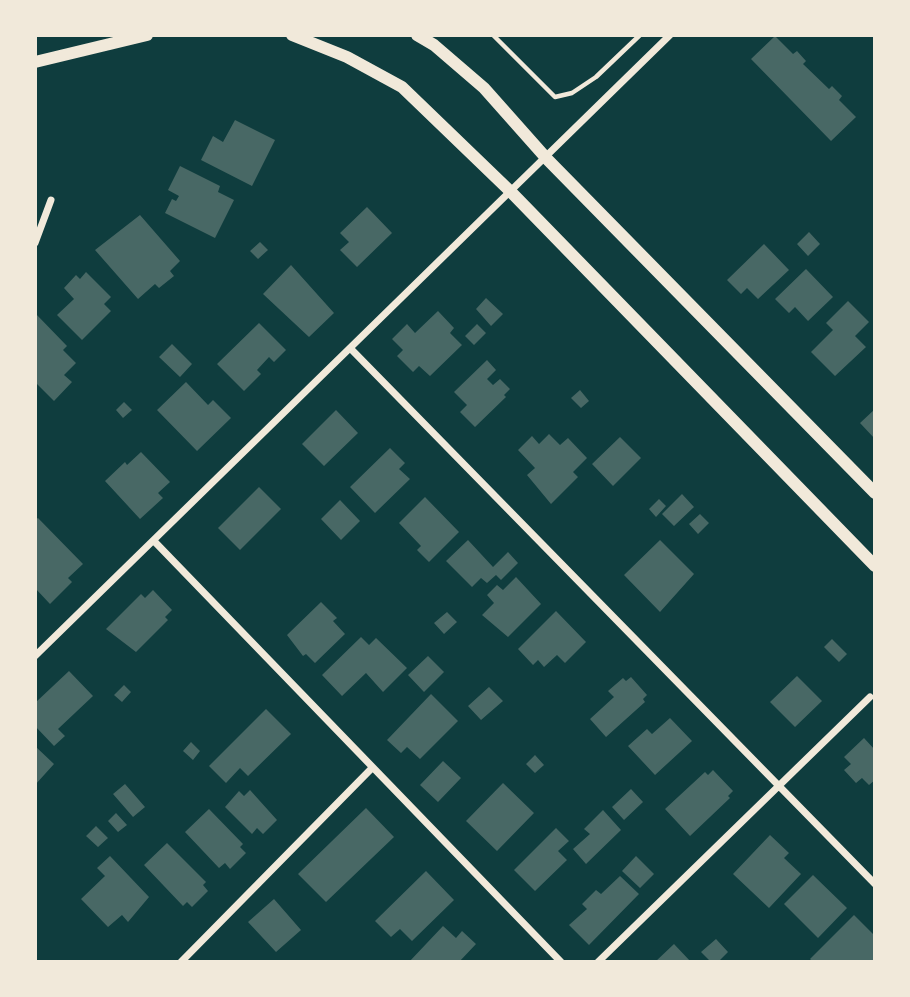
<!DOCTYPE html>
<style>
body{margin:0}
#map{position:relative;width:910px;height:997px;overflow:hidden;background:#0f3d3e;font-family:"Open Sans",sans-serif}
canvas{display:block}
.frame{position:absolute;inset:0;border:37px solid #f1e9da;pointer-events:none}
</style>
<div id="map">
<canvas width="910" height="997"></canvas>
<div class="frame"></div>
</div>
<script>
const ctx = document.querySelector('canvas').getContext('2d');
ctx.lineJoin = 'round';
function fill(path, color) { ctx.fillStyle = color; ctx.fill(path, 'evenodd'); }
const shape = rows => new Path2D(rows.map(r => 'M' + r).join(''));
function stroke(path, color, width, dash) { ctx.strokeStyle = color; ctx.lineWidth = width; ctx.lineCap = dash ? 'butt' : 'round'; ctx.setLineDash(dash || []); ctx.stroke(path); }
const building = shape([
 [775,36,793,54,797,51,806,61,803,64,829,89,832,86,842,96,839,100,856,117,831,141,751,59],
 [235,120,275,140,252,186,201,160,213,136,223,142],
 [180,166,220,186,218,192,234,200,215,238,165,213,172,199,176,201,179,196,168,190],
 [367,207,392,233,357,267,340,250,349,242,340,233],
 [140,215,180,261,170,271,174,276,159,288,155,284,138,299,95,250],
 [809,232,820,244,808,256,797,244],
 [260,242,268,250,258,259,250,251],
 [764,244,789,270,758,299,747,288,741,294,727,280],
 [291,265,334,313,309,337,263,294],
 [806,269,833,297,808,321,795,307,789,313,775,299],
 [86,272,111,297,104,304,111,311,82,340,57,315,74,299,64,288,76,275,80,279],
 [486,298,503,314,491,326,476,309],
 [848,301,869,322,855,336,866,347,835,376,811,352,833,330,826,323],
 [438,311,454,328,450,333,462,345,430,376,419,366,413,372,397,356,403,350,392,339,407,324,415,333],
 [35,313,67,346,63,350,76,363,64,375,72,382,54,401,35,382],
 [259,323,286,350,274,362,269,357,257,370,261,374,244,391,217,364],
 [477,324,486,333,474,345,465,336],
 [172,344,192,364,180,377,159,357],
 [487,360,496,370,487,379,493,385,500,379,510,389,504,395,506,397,475,427,460,412,467,405,454,392],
 [186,382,208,405,213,400,231,418,197,451,157,410],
 [580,390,589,401,581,408,571,398],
 [124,402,132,410,123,418,116,410],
 [875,409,875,439,860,423],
 [336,410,358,433,324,466,302,444],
 [549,434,560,445,568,438,587,458,573,472,578,477,551,504,527,475,535,468,518,450,532,436,539,444],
 [620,437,641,458,613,486,592,464],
 [390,448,405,463,399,469,410,479,375,513,350,487],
 [141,452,170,482,158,493,163,498,140,519,105,481,125,462,127,465],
 [259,487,281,509,240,550,218,528],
 [682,494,694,507,674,526,662,514],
 [425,497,459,532,429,562,417,550,421,546,399,523],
 [659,499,666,506,656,517,649,509],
 [340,500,360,521,341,540,321,519],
 [700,514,709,523,698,534,689,524],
 [38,518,83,564,68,578,72,582,50,604,35,588,35,520],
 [468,540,493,567,508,552,518,563,501,580,496,575,487,583,481,578,472,587,446,561],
 [660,540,694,574,660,612,624,575],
 [516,577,541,604,508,637,482,615,494,603,487,595,497,585,503,590],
 [153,590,172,610,165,617,168,620,136,652,106,629,141,594,145,598],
 [321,602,337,618,333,621,345,634,315,663,306,654,303,656,287,635],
 [556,611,586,642,565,663,557,655,544,667,538,660,533,665,518,649],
 [447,612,457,622,444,634,434,623],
 [361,637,369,645,376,638,407,668,383,692,366,673,342,696,322,675],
 [832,639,847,654,839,662,824,647],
 [428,656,444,672,424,692,408,675],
 [69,671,93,696,58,729,65,736,54,746,35,726,35,703],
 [797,676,822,701,795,727,770,702],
 [631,677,647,695,643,699,645,702,606,737,590,719,614,697,608,691,623,678,626,681],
 [124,685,131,692,122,702,114,695],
 [489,687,503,701,481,720,468,706],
 [431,694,458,721,420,759,407,747,401,753,387,740],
 [266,709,291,734,248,776,240,768,226,783,209,766],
 [670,718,692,741,655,775,628,746,647,729,652,734],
 [864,738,875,750,875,780,869,785,862,778,856,783,844,770,851,764,844,757],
 [191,742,200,751,193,760,183,751],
 [35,746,54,764,35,785],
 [535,755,544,765,535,773,526,764],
 [443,761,461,778,438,802,420,785],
 [713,770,733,791,728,796,730,798,690,836,665,809,705,772,708,775],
 [503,783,534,813,497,851,466,821],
 [125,784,145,807,133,817,113,794],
 [631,789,643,802,624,820,612,807],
 [250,790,277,820,263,834,257,828,252,834,225,807,239,791,244,796],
 [366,808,394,837,326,902,298,874],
 [209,809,243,844,240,847,246,853,230,869,225,863,219,868,185,832],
 [603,810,621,830,586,864,573,849,590,834,584,829],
 [116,813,127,825,118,832,108,821],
 [96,826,108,838,98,847,86,836],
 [556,828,569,841,558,851,567,860,535,891,514,870],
 [770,835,789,853,784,858,801,874,769,908,733,874],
 [167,843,206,882,203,885,208,891,192,907,187,902,183,906,144,865],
 [110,856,149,897,128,922,122,915,108,927,81,899,105,876,97,868],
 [636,856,654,874,640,888,622,871],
 [426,871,454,900,412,941,400,929,391,937,375,921],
 [813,875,847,908,818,938,784,904],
 [620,876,639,894,589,945,569,925,587,909,582,904,596,890,601,894],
 [274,899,301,930,276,952,248,922],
 [854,915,875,936,875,958,871,962,813,962,810,959],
 [443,926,456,938,462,931,476,944,459,962,409,962],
 [716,939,728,952,718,962,711,962,701,952],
 [674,944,691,962,655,962]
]);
const path = shape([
 [493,35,555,97,572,93,596,77,640,35]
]);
const minor = shape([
 [35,243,51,200],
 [351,349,875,884],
 [154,541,561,962],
 [35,656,670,35],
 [181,962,372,768],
 [598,962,870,697]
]);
const tertiary = shape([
 [292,35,347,57,402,87,512,193,875,566],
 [417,35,434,45,484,88,547,159,875,493],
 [35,62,147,35]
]);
fill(building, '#486865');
stroke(path, '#f1e9da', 4.5);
stroke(minor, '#f1e9da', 7);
stroke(tertiary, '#f1e9da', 12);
</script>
